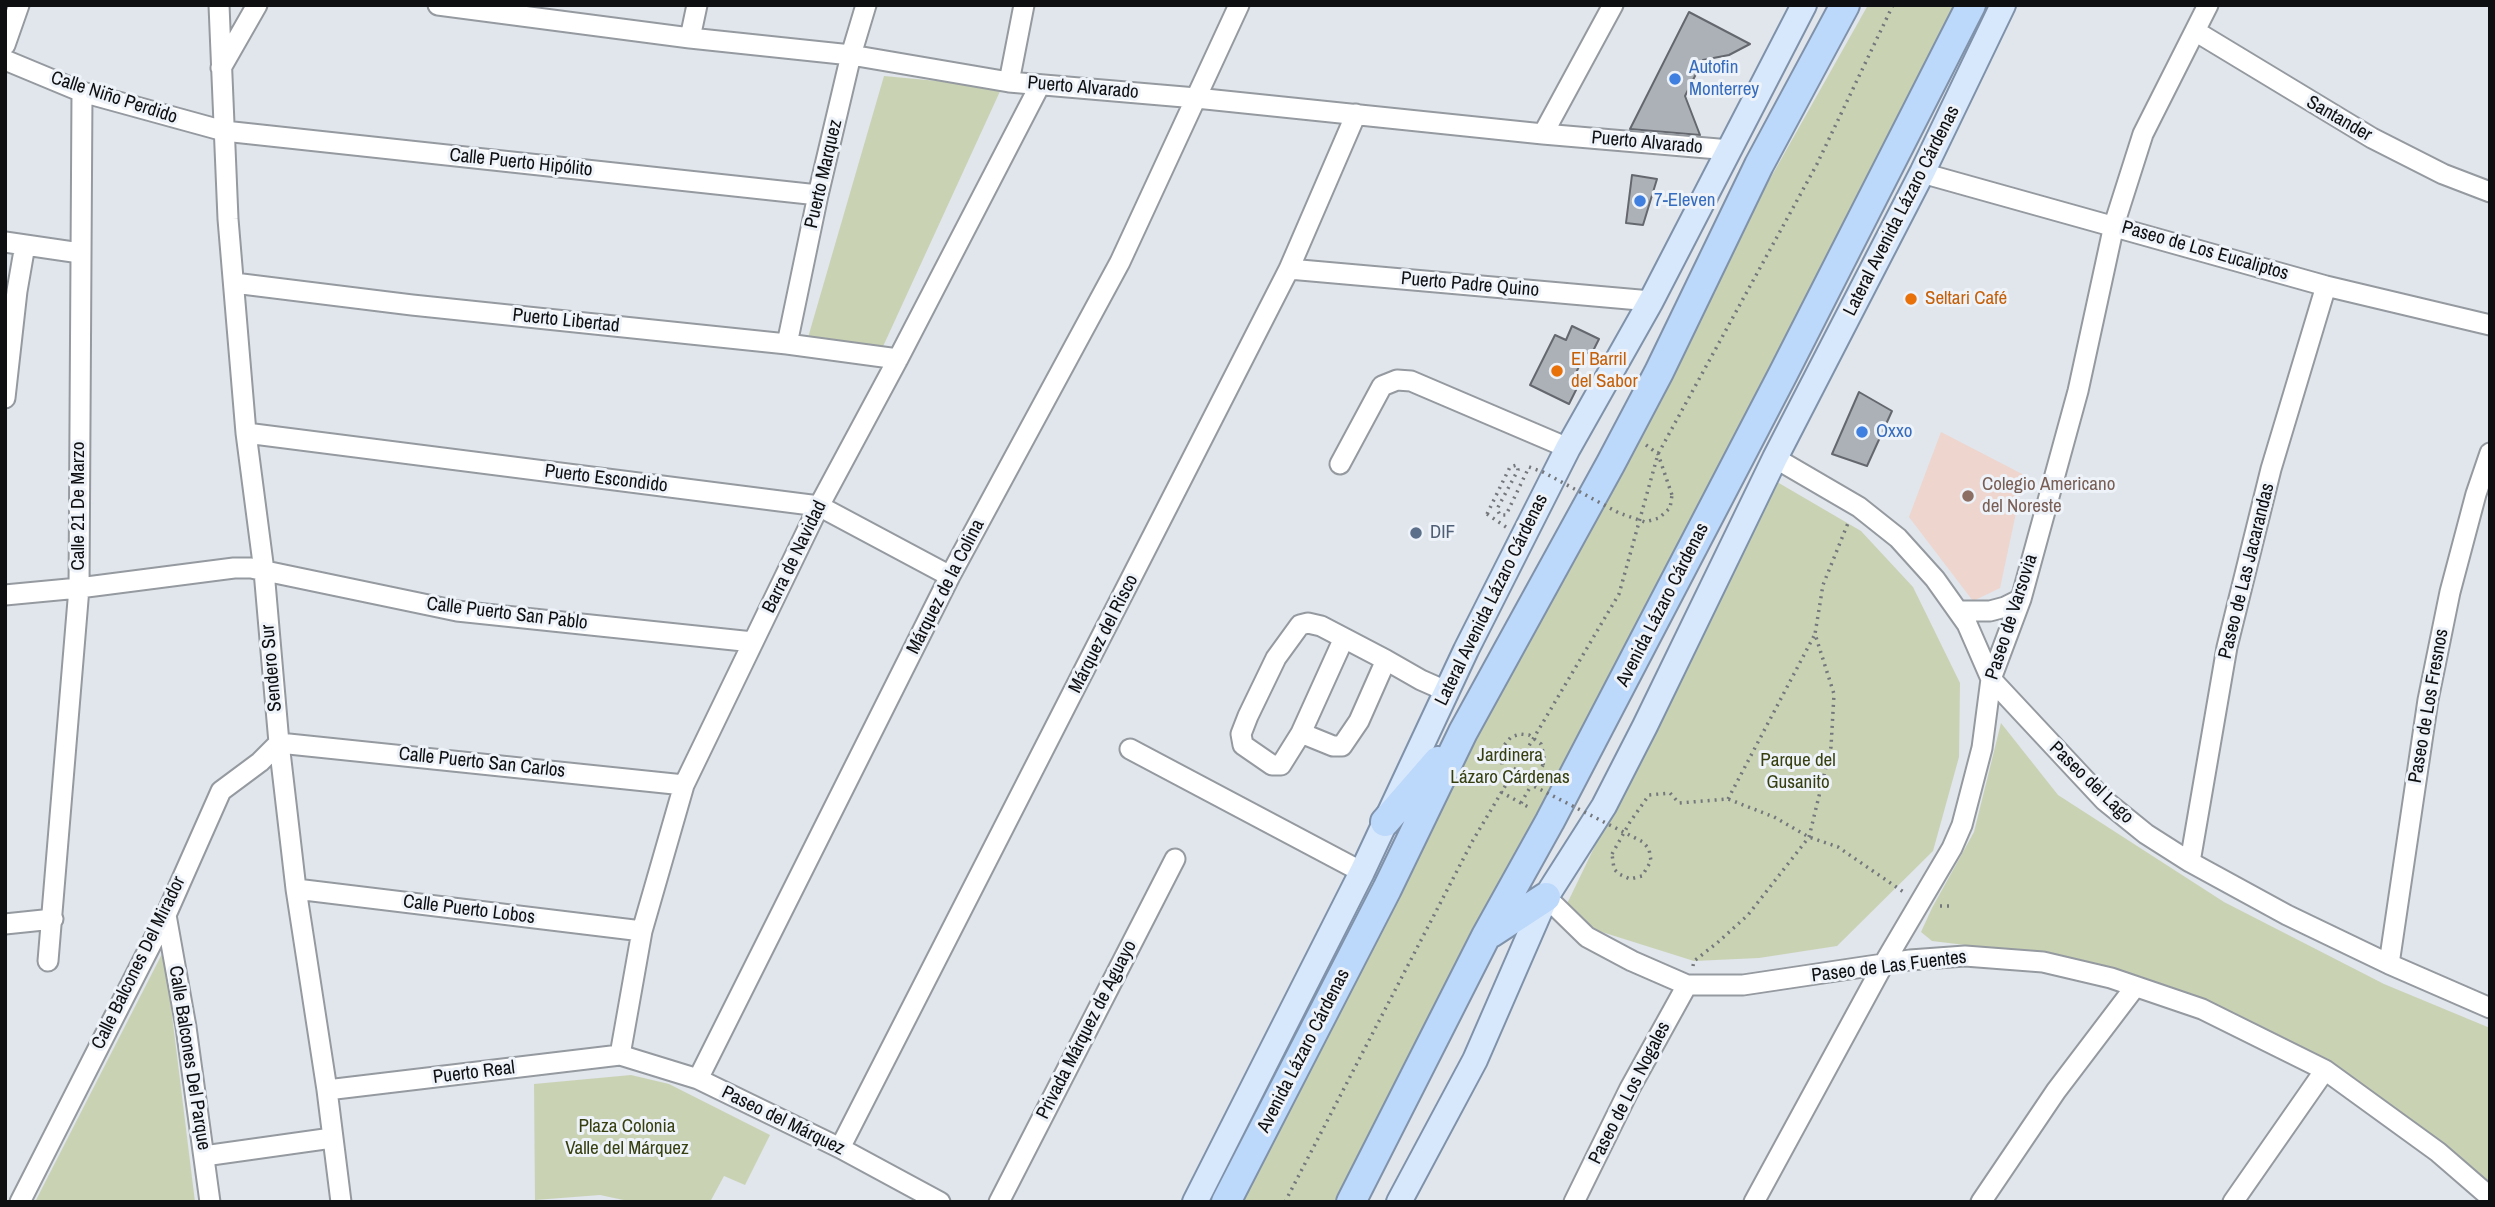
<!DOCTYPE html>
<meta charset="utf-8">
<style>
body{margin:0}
#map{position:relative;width:2495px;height:1207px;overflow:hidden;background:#e1e5ec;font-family:"Archivo Narrow",sans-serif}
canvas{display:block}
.frame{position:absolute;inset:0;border:7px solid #0d0f11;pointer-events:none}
</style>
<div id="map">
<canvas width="2495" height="1207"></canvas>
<div class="frame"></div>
</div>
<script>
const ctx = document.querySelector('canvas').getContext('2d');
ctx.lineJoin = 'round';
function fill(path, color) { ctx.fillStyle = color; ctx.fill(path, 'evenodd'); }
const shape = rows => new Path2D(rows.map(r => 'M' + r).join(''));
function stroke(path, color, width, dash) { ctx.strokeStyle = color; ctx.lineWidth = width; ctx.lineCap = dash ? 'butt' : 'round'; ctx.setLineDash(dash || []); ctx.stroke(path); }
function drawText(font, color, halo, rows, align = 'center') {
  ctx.font = font + ' "Archivo Narrow",sans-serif'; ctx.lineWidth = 6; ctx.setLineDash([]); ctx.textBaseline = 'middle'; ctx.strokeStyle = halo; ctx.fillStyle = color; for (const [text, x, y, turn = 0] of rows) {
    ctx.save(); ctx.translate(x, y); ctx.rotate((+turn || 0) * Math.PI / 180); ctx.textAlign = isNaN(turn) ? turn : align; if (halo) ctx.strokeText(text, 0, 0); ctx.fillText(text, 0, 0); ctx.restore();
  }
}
const education = shape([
 [1941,432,2024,475,2000,588,1973,601,1909,517]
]);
const green = shape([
 [1868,5,1968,5,1339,1202,1229,1202,1691,319],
 [884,76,1002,87,880,353,807,341],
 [1772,479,1861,531,1913,587,1960,683,1959,757,1933,851,1837,946,1759,958,1694,961,1589,928,1564,910],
 [2001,723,2058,795,2224,902,2384,984,2490,1028,2490,1188,2325,1060,2172,988,2039,954,1932,941,1921,932,1932,908,1974,832],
 [164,950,195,1202,35,1202],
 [631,1075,669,1084,770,1135,745,1185,724,1176,710,1202,633,1202,600,1195,535,1200,534,1084]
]);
const building = shape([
 [1689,12,1750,44,1729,55,1703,60,1685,96,1700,135,1630,129,1689,12],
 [1632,175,1657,179,1643,225,1626,223,1632,175],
 [1572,326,1599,339,1591,355,1586,352,1573,379,1580,382,1569,404,1530,385,1555,335,1566,340,1572,326],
 [1859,392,1892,411,1867,466,1832,454,1859,392]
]);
const path = shape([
 [1646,445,1658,454,1672,495],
 [1487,514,1506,527],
 [1501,792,1530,808],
 [1728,799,1815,634],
 [1521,803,1543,765],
 [1612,854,1630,822,1649,795,1670,793,1679,803,1728,799,1774,817,1809,837,1838,847,1905,893],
 [1940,906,1952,906],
 [1693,966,1694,961,1717,943,1748,915,1809,837,1831,747,1834,694,1815,634,1823,585,1848,523],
 [1285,1202,1472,842,1619,594,1658,454,1817,164,1893,5]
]);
const minor = shape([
 [219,5,228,219,246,433,264,571,279,743,296,889,327,1090,341,1202],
 [438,5,690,38,851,55,1009,82,1196,98,1543,134,1730,150],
 [2195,31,2372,138,2443,174,2490,192],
 [690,38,697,5],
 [5,45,19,5],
 [5,60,82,92,224,131,818,195],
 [221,68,257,5],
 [1009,82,1024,5],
 [1543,134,1613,5],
 [1922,173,2326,286,2490,325],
 [5,242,80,253],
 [1289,269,1651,301],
 [234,283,412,305,787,344,898,359],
 [787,344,818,195,851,55,866,5],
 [5,398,17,291,25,245],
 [246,433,819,506,950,576],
 [1775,458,1859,507,1898,538,1935,579,1967,624,1991,679,2104,800,2146,834,2190,862,2287,915,2389,964,2490,1008],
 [1340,464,1382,386,1397,380,1411,381,1568,448],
 [5,595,79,588,234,568,251,568,457,611,753,642],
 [1958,611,1990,611,2005,607,2021,599],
 [1344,638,1301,733,1281,765,1272,765,1243,745,1241,734,1248,716,1276,658,1300,625,1308,623,1321,626,1344,638,1386,660,1421,680,1446,691],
 [1301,733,1333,746,1342,746,1359,721,1386,660],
 [1130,749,1362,872],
 [2190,862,2227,647,2271,469,2326,286],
 [296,889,642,931],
 [1546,897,1587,937,1632,961,1687,985,1743,985,1910,960,1965,956,2043,962,2111,978,2202,1009,2325,1070,2438,1152,2490,1197],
 [166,915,186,1027,210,1202],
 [5,924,53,919],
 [48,961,79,588,82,92],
 [2389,964,2428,700,2450,592,2476,494,2490,453],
 [620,1055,642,931,684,785,819,506,898,359,1040,85],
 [698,1079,950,576,1120,262,1239,5],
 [327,1090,620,1055,698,1079,840,1148,940,1202],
 [840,1148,1289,269,1356,114],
 [204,1156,332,1138],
 [20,1202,166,915,221,791,260,762,279,743,684,785],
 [999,1202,1175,859],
 [1574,1202,1630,1088,1687,985],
 [1754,1202,1883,965,1952,848,1962,825,1982,748,1991,679,2021,599,2078,391,2114,225,2143,134,2208,5],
 [1981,1202,2056,1091,2135,987],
 [2233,1202,2325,1070]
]);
const major = shape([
 [1195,1202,1362,872,1466,650,1568,448,1651,301,1804,5],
 [1399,1202,1475,1060,1546,897,1604,806,1645,726,1775,458,1922,173,2003,5]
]);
const highway = shape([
 [1385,822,1438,761],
 [1491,933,1546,897],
 [1226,1202,1387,889,1463,732,1611,463,1659,372,1759,165,1845,5],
 [1351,1202,1486,936,1550,821,1783,374,1971,5]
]);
const pathBridge = shape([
 [1487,514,1510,467,1517,465,1518,470,1497,509,1500,515,1506,515,1529,467,1543,472,1619,513,1645,522,1659,518,1670,508,1672,495],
 [1543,765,1544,756,1541,744,1529,735,1520,734,1511,737,1501,749,1502,765,1510,774,1643,842,1649,849,1651,861,1642,876,1630,879,1619,874,1614,869,1612,854]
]);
const markers = [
 [1675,79,7,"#3f7fe0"],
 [1640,201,7,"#3f7fe0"],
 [1911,299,7,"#e8710a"],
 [1557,371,7,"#e8710a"],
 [1862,432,7,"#3f7fe0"],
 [1968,496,7,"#8d6e63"],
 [1416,533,7,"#5c6f8a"]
];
const shopNames = [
 ["Autofin",1689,68],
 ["Monterrey",1689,90],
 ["7-Eleven",1654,201],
 ["Oxxo",1876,432]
];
const streetNames = [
 ["Puerto Alvarado",1083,88,5],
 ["Calle Niño Perdido",114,98,18],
 ["Santander",2339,119,30],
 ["Puerto Alvarado",1647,143,5],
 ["Calle Puerto Hipólito",521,163,6],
 ["Puerto Marquez",824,174,-77],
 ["Lateral Avenida Lázaro Cárdenas",1902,211,-63],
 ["Paseo de Los Eucaliptos",2205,251,16],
 ["Puerto Padre Quino",1470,285,5],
 ["Puerto Libertad",566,321,6],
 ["Puerto Escondido",606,479,7],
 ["Calle 21 De Marzo",79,506,-90],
 ["Barra de Navidad",795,557,-64],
 ["Paseo de Las Jacarandas",2247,571,-76],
 ["Márquez de la Colina",946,587,-63],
 ["Lateral Avenida Lázaro Cárdenas",1492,600,-64],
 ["Avenida Lázaro Cárdenas",1663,605,-63],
 ["Calle Puerto San Pablo",507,614,7],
 ["Paseo de Varsovia",2012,617,-72],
 ["Márquez del Risco",1104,634,-63],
 ["Sendero Sur",272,668,-95],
 ["Paseo de Los Fresnos",2429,706,-80],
 ["Calle Puerto San Carlos",482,763,6],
 ["Paseo del Lago",2091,783,44],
 ["Calle Puerto Lobos",469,910,7],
 ["Calle Balcones Del Mirador",139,963,-64],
 ["Paseo de Las Fuentes",1889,967,-7],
 ["Privada Márquez de Aguayo",1087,1030,-63],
 ["Avenida Lázaro Cárdenas",1304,1051,-63],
 ["Calle Balcones Del Parque",189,1058,81],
 ["Puerto Real",474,1073,-7],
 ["Paseo de Los Nogales",1630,1093,-63],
 ["Paseo del Márquez",783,1121,26]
];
const foodNames = [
 ["Seltari Café",1925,299],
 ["El Barril",1571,360],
 ["del Sabor",1571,382]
];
const educationNames = [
 ["Colegio Americano",1982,485],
 ["del Noreste",1982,507]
];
const serviceNames = [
 ["DIF",1430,533]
];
const parkNames = [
 ["Jardinera",1510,756],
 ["Lázaro Cárdenas",1510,778],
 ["Parque del",1798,761],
 ["Gusanito",1798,783],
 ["Plaza Colonia",627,1127],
 ["Valle del Márquez",627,1149]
];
fill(education, '#eed5cd');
fill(green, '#cad2b4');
fill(building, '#acb1b7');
stroke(building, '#64686e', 2);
stroke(minor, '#959aa0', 23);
stroke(major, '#7f92a9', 28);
stroke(highway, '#7f92a9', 32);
stroke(path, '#74777b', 3.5, [2, 5]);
stroke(minor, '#fff', 19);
stroke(major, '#d7e8fd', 24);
stroke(highway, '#bcd8fb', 28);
stroke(pathBridge, '#74777b', 3.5, [2, 5]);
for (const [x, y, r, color] of markers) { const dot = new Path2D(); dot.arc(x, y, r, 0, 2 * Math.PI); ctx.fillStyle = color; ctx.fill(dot); stroke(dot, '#eef2f9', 2.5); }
drawText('19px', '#366cbe', '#eef2f9', shopNames, 'left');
drawText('19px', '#0d0f11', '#eef2f9', streetNames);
drawText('19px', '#c56008', '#eef2f9', foodNames, 'left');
drawText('19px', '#785e54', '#eef2f9', educationNames, 'left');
drawText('19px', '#4e5e75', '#eef2f9', serviceNames, 'left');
drawText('19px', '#363f0f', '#eef2f9', parkNames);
</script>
